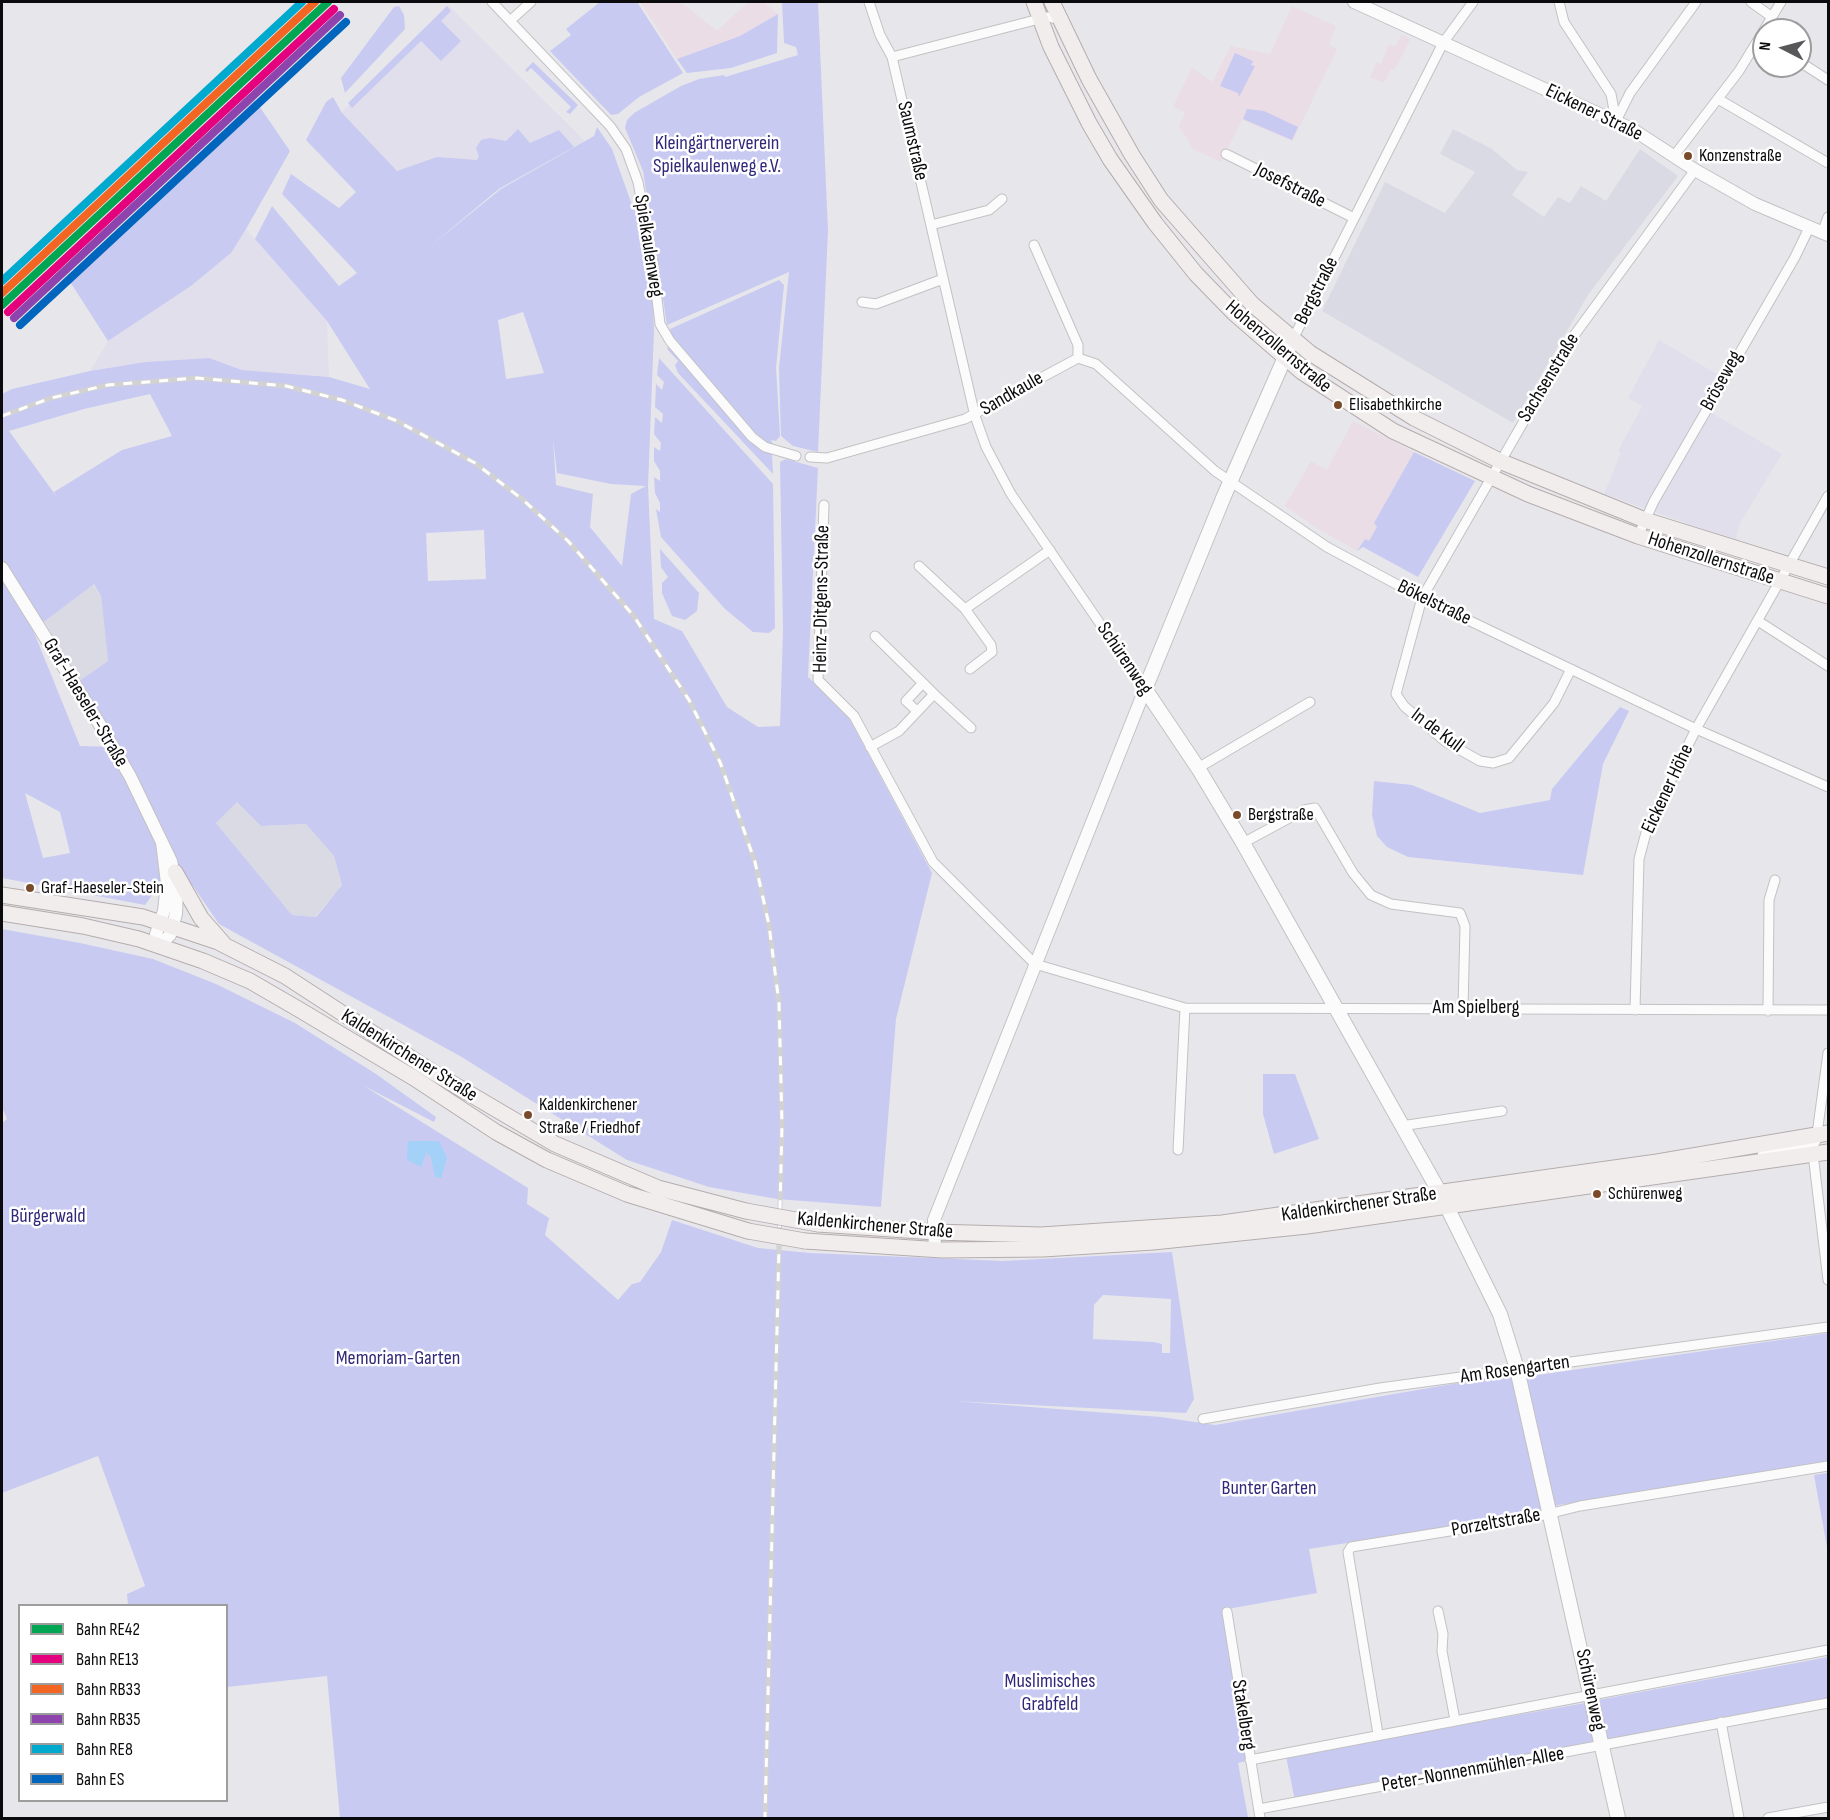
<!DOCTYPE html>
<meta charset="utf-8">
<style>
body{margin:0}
#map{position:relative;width:1830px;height:1820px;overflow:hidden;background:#e7e7eb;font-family:"Sofia Sans Condensed",sans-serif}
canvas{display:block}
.frame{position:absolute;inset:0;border:3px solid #0b0b0d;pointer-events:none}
.legend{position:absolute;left:18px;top:1604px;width:210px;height:198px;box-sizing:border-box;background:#fff;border:2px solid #9d9d9e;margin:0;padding:8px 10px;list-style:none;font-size:18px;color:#0b0b0d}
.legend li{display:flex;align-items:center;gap:12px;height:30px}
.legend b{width:30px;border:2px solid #9d9d9e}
.north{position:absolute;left:1752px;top:18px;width:60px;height:60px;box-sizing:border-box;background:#fff;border:2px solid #9d9d9e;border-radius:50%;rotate:276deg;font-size:16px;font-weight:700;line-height:24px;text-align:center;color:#0b0b0d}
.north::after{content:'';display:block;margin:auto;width:21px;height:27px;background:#58585b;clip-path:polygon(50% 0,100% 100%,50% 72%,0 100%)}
</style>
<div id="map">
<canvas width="1830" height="1820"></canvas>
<div class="frame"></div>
<ul class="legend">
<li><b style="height:8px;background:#00a651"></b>Bahn RE42</li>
<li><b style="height:8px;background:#e5007d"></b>Bahn RE13</li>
<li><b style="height:8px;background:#f26522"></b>Bahn RB33</li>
<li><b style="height:8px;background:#8e44ad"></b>Bahn RB35</li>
<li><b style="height:8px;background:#00a9ce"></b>Bahn RE8</li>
<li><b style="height:8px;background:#0065bd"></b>Bahn ES</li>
</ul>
<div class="north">N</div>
</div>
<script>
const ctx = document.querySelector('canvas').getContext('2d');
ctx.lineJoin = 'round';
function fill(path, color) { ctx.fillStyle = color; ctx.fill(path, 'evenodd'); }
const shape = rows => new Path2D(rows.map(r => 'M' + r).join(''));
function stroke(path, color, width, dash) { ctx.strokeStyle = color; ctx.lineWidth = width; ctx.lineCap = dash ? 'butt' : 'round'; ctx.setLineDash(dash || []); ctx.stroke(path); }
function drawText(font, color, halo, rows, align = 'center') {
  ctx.font = font + ' "Sofia Sans Condensed",sans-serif'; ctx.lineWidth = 5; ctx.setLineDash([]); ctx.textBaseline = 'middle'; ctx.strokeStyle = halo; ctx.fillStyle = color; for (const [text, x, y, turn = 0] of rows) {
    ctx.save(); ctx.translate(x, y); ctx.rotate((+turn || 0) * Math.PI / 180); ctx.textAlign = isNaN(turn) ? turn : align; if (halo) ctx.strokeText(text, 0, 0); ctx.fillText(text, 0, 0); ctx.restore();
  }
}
const commercial = shape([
 [448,5,585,141,436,226,340,114],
 [246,229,327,321,329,377,242,370,208,358,145,362,90,371,108,341,191,286,231,253],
 [1659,340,1717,374,1700,406,1782,454,1739,525,1736,541,1604,494,1621,452,1618,451,1642,406,1628,398]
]);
const built = shape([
 [1453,129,1492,149,1517,170,1528,172,1512,195,1544,217,1558,197,1570,203,1581,186,1606,201,1640,149,1678,176,1588,295,1513,423,1322,311,1385,182,1445,213,1475,172,1440,154],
 [93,584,101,596,108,661,79,681,44,621],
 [237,802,261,826,306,824,334,856,342,885,315,917,292,915,216,823]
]);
const education = shape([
 [640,2,681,2,717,31,748,2,763,2,778,14,740,36,677,59],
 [1292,6,1336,26,1329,45,1337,49,1293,141,1242,120,1221,162,1193,149,1179,126,1185,112,1173,107,1192,67,1212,82,1231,46,1270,54],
 [1401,35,1411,39,1394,70,1391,69,1384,83,1370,77,1377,62,1381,64,1389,44,1395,47],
 [1353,421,1414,452,1374,523,1378,527,1369,542,1364,539,1357,551,1320,530,1285,506,1311,461,1327,470]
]);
const green = shape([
 [600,2,637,2,683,73,639,97,618,114,611,115,550,51,571,35,566,29],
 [782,2,818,2,828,231,818,452,793,446,781,436,779,368,789,272,667,325,643,171,625,128,627,120,634,113,681,86,699,79,724,75,725,77,798,55,796,47,784,43],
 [399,6,404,15,405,29,345,93,341,78,394,7],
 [447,6,451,11,441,21,461,41,441,61,421,41,352,108,348,103],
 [778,14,777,53,731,68,687,73,677,59,740,36],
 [1235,53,1253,61,1251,65,1255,66,1239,97,1238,93,1220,86],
 [533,62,578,105,570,114,566,112,571,107,531,68,527,72,525,70],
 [333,97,342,113,397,171,437,157,477,160,479,156,476,148,481,140,490,138,506,141,518,129,530,143,559,130,574,147,500,188,428,248,501,189,594,136,597,127,612,149,631,202,640,217,653,303,654,332,648,486,654,619,682,631,727,707,758,727,780,726,783,631,780,462,786,459,818,468,808,677,847,714,932,873,896,1019,881,1207,777,1199,709,1187,627,1160,460,1056,219,924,193,886,160,884,145,905,2,878,2,394,12,389,90,371,145,362,209,358,242,370,329,377,370,389,327,321,255,239,272,206,339,286,357,273,282,194,291,174,339,208,356,192,306,140,326,102],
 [523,312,544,373,506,379,498,320],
 [150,394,172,436,122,450,54,492,57,497,9,431,84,409],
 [553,439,557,473,611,484,646,486,631,494,622,566,590,527,593,494,556,485],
 [484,530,486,579,428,581,426,533],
 [94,584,101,596,108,661,79,681,118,747,80,746,33,630],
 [25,793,60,812,70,853,43,858],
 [237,802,261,826,306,824,334,856,342,885,316,917,292,915,216,823],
 [255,100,290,151,246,229,231,253,191,286,108,341,67,277],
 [1247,109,1264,111,1298,127,1292,140,1243,119],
 [779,280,784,285,776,368,780,436,776,441,771,440,775,448,758,437,671,335,670,329],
 [669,346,763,450,772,454,773,474,678,373,675,365,678,361,667,349],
 [659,358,773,484,775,628,769,633,753,632,725,609,661,537,656,509,660,512,660,503,655,493,654,477,660,481,660,471,654,461,654,447,660,451,661,443,654,434,655,417,662,423,663,414,655,407,656,384,662,390,664,382,657,375],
 [1414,452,1475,481,1418,577,1363,547,1357,551,1365,539,1369,541,1377,527,1374,523],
 [660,549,699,593,697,611,685,620,672,616,662,593,662,583,668,577,661,567],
 [1620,707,1629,711,1603,764,1583,875,1408,857,1387,847,1377,836,1372,815,1374,781,1412,785,1480,813,1550,800,1552,789],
 [2,929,80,943,153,959,216,984,295,1023,376,1074,436,1117,434,1122,364,1086,528,1188,527,1204,549,1218,545,1235,618,1300,632,1284,640,1282,661,1252,672,1220,758,1248,810,1253,1003,1261,1172,1252,1194,1399,1186,1413,953,1401,1161,1417,1215,1425,1504,1375,1531,1376,1828,1333,1828,1462,1558,1505,1537,1513,1309,1549,1317,1593,1222,1610,1246,1761,1238,1763,1248,1817,1253,1818,340,1818,327,1676,227,1687,226,1606,128,1605,127,1594,145,1586,98,1456,2,1493,2,1123,7,1119,2,1107],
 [1103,1295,1171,1299,1170,1353,1162,1353,1162,1344,1154,1342,1093,1339,1094,1305],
 [1263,1074,1295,1074,1319,1139,1274,1154,1263,1114],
 [1828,1473,1828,1553,1814,1475],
 [1828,1657,1828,1701,1608,1742,1598,1700],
 [1585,1703,1594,1743,1295,1801,1286,1756]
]);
const water = shape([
 [408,1141,439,1141,447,1158,441,1178,435,1177,431,1157,426,1153,421,1167,407,1160]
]);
const minor = shape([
 [492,2,610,126,626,149,638,182,652,258,660,324,670,341,752,437,765,447,796,456],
 [869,2,880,35,892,57,975,416,986,447,1011,494,1145,689],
 [1559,2,1564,22,1611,94,1616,121],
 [1772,17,1781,2],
 [511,20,531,2],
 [892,57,1047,17,1059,19],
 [1800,62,1828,80],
 [1718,99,1828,163],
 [1616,121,1630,93,1696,2],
 [1226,154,1354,218],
 [1674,156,1739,71,1772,17,1751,2],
 [931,225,989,210,1002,199],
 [1822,233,1828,217],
 [1034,245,1078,345,1078,358],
 [862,302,876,304,943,279],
 [1293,339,1443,43,1473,2],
 [1078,358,1096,364,1215,471,1327,547,1422,598,1696,729,1828,787],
 [810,457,827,458,965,419,1078,358],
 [824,505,818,680,854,716,933,862,1035,964,1185,1008,1828,1010],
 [1638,536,1654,501,1795,257,1809,228],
 [919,566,965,609,991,645,992,652,970,669],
 [965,609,1050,550],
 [1758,621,1828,666],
 [875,636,923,683],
 [1571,669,1554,703,1509,758,1493,763,1480,761,1446,742,1404,706,1396,694,1422,598,1570,341,1695,170],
 [934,694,971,728],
 [870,747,899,731,934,694,923,683,906,701,917,711],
 [1198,768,1310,702],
 [1243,843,1304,810,1315,808,1353,873,1371,895,1391,904,1460,913,1465,926,1463,1008],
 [1635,1010,1639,859,1647,829,1696,729,1828,496],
 [1768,1011,1769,900,1775,880],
 [1401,1126,1502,1111],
 [1817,1134,1828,1053],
 [1178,1150,1185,1008],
 [1813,1154,1828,1280],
 [1203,1419,1380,1388,1828,1327],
 [1438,1611,1443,1634,1442,1651,1455,1720],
 [1227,1612,1260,1818],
 [1721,1722,1739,1818],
 [1378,1734,1348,1552,1351,1547,1536,1517,1580,1506,1828,1466],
 [1250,1760,1828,1650],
 [1259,1809,1828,1703],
 [1768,1818,1828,1807]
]);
const tertiary = shape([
 [1354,2,1632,129,1695,170,1755,204,1828,235],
 [2,568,100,725,130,776,171,861,177,890,176,914,170,935,160,945,156,934,164,911,167,883,162,842],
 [935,1250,934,1220,1145,689]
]);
const secondary = shape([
 [1293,339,1224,496,1145,689,1198,768,1243,843,1440,1193,1500,1314,1517,1369,1618,1818],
 [1765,1154,1810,1146,1817,1134]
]);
const primary = shape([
 [1034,2,1051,47,1089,123,1110,159,1155,223,1196,274,1234,313,1302,372,1393,431,1528,494,1638,536,1828,596],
 [1052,2,1089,79,1132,155,1161,200,1252,304,1310,353,1414,418,1502,462,1645,520,1828,577],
 [175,872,201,918,223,943],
 [2,895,143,917,218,942,285,976,431,1071,555,1144,658,1188,746,1211],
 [2,913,83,926,139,939,203,961,250,981,300,1010,414,1078,496,1132,547,1160,627,1194,748,1231],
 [818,1224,934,1232,1041,1235,1222,1223,1657,1162,1828,1133],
 [805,1241,942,1250,1043,1249,1153,1242,1307,1226,1828,1152]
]);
const rail = shape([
 [2,416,51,398,108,385,197,378,286,386,342,400,397,421,475,463,522,499,568,541,633,615,689,700,720,762,755,862,769,925,779,1003,782,1125,765,1818]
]);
const primaryBridge = shape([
 [746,1211,818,1224],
 [748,1231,805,1241]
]);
const rail1 = shape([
 [2,305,328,2]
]);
const rail2 = shape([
 [8,312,334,9]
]);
const rail3 = shape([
 [2,293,315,2]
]);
const rail4 = shape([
 [14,318,340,15]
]);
const rail5 = shape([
 [2,281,302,2]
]);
const rail6 = shape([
 [20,325,346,22]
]);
const markers = [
 [1688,156,5,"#7a4b2a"],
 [1338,405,5,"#7a4b2a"],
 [1237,815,5,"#7a4b2a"],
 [30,888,5,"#7a4b2a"],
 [528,1115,5,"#7a4b2a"],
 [1597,1194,5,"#7a4b2a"]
];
const busNames = [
 ["Konzenstraße",1699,156],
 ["Elisabethkirche",1349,405],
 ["Bergstraße",1248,815],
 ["Graf-Haeseler-Stein",41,888],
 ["Kaldenkirchener",539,1105],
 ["Straße / Friedhof",539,1128],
 ["Schürenweg",1608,1194]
];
const streetNames = [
 ["Eickener Straße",1594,113,26],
 ["Saumstraße",912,141,77],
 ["Josefstraße",1290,186,27],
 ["Spielkaulenweg",648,246,81],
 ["Bergstraße",1317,291,-63],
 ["Hohenzollernstraße",1278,347,40],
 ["Sachsenstraße",1549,378,-59],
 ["Bröseweg",1722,381,-61],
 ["Sandkaule",1012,394,-30],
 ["Hohenzollernstraße",1711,559,18],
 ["Heinz-Ditgens-Straße",822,599,-89],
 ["Bökelstraße",1434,603,26],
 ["Schürenweg",1124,659,56],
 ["Graf-Haeseler-Straße",85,703,59],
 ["In de Kull",1437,731,37],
 ["Eickener Höhe",1668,789,-65],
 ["Am Spielberg",1476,1008],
 ["Kaldenkirchener Straße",409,1056,32],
 ["Kaldenkirchener Straße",1359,1205,-8],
 ["Kaldenkirchener Straße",875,1226,5],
 ["Am Rosengarten",1515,1370,-8],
 ["Porzeltstraße",1496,1523,-10],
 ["Schürenweg",1590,1690,78],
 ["Stakelberg",1243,1715,81],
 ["Peter-Nonnenmühlen-Allee",1473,1770,-10]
];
const parkNames = [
 ["Kleingärtnerverein",717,144],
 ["Spielkaulenweg e.V.",717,167],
 ["Bürgerwald",48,1217],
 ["Memoriam-Garten",398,1359],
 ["Bunter Garten",1269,1489],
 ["Muslimisches",1050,1682],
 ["Grabfeld",1050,1705]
];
fill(commercial, '#e2dfed');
fill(built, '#d9dae3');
fill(education, '#eadde6');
fill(green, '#c8caf2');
fill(water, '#a3d1f8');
stroke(minor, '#c2c2c4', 11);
stroke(tertiary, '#c2c2c4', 14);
stroke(secondary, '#c2c2c4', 16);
stroke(primary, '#b5acad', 17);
stroke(minor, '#fbfbfc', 9);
stroke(tertiary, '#fbfbfc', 12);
stroke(secondary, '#fbfbfc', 14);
stroke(primary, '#f2eded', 15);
stroke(rail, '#d2d2d2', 5);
stroke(rail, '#fff', 3, [9]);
stroke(primaryBridge, '#b5acad', 17, []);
stroke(primaryBridge, '#f2eded', 15);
stroke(rail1, '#00a651', 8);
stroke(rail2, '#e5007d', 8);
stroke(rail3, '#f26522', 8);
stroke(rail4, '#8e44ad', 8);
stroke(rail5, '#00a9ce', 8);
stroke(rail6, '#0065bd', 8);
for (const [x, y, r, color] of markers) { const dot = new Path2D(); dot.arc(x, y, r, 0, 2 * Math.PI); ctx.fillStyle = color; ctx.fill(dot); stroke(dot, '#fff', 2); }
drawText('18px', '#0b0b0d', '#fff', busNames, 'left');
drawText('20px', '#0b0b0d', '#fff', streetNames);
drawText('20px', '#312879', '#fff', parkNames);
</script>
